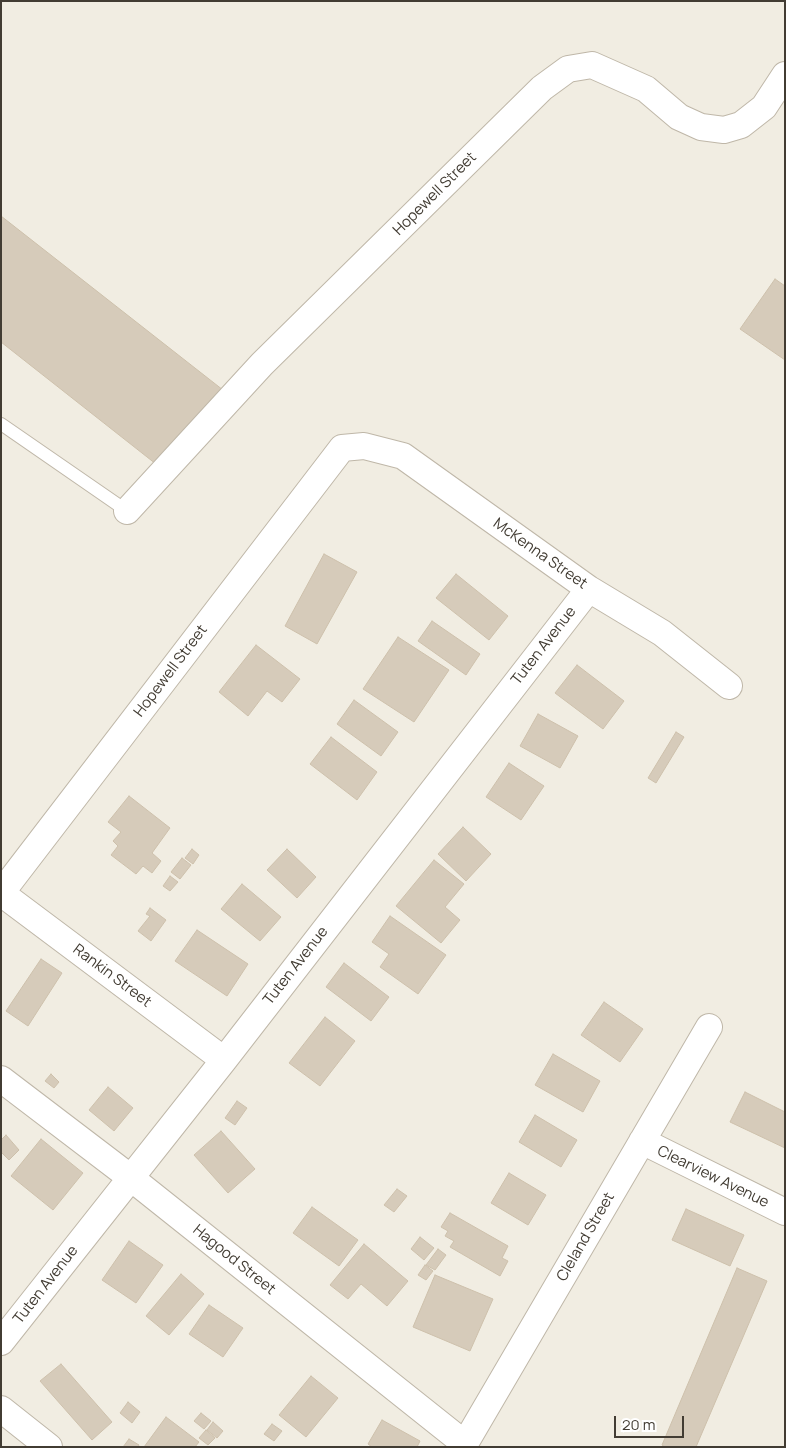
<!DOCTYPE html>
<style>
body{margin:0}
#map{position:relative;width:786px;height:1448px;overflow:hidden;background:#f1ede2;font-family:Manrope,sans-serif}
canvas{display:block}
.frame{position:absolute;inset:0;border:2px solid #423c33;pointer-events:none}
.scale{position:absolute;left:614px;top:1416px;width:70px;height:22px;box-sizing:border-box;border:2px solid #423c33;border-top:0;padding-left:6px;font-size:15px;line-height:18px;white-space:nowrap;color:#423c33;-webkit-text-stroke:4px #fff;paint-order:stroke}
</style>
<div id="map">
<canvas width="786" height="1448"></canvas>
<div class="frame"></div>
<div class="scale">20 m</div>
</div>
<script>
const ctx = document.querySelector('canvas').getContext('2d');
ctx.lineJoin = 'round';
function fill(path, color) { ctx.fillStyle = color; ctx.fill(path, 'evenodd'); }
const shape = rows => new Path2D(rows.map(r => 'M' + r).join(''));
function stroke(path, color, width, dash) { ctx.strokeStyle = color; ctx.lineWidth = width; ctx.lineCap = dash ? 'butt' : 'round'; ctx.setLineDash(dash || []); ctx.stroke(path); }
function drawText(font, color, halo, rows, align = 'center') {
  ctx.font = font + ' Manrope,sans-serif'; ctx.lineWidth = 4; ctx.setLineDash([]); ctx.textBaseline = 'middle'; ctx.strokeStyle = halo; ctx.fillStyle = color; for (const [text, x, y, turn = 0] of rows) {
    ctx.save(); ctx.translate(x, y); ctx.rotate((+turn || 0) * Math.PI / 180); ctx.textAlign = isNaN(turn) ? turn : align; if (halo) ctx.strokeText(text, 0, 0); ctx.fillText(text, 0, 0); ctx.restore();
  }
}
const building = shape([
 [1,216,223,390,161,468,1,342,1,216],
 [775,279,785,286,785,360,740,329,775,279],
 [324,554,357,572,317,644,285,626,324,554],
 [456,574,508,616,489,640,436,598,456,574],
 [432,621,480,654,466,675,418,641,432,621],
 [398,637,449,670,414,722,363,689,398,637],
 [256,645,300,679,282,702,267,691,248,716,219,692,256,645],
 [577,665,624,701,603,729,555,693,577,665],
 [354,700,398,732,381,756,337,724,354,700],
 [538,714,578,736,560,768,520,746,538,714],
 [676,732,684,737,656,783,648,778,676,732],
 [331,737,377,772,357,800,310,764,331,737],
 [509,763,544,786,521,820,486,797,509,763],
 [129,796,170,828,152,853,161,861,152,873,143,866,136,874,111,855,118,846,113,841,121,832,108,822,129,796],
 [463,827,491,854,466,881,438,854,463,827],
 [192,849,199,855,193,864,185,858,192,849],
 [287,849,316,877,297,898,267,870,287,849],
 [182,858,191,865,180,879,171,872,182,858],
 [434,860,464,884,445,907,460,920,441,943,396,906,434,860],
 [170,876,178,882,170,891,163,886,170,876],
 [242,884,281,917,260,941,221,909,242,884],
 [150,908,166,920,151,941,138,931,150,916,146,914,150,908],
 [390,916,446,955,418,994,380,967,389,954,372,942,390,916],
 [197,930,248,964,227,996,175,961,197,930],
 [41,959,62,973,28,1026,6,1011,41,959],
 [344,963,389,997,371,1021,326,987,344,963],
 [604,1002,643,1029,620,1062,581,1035,604,1002],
 [325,1017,355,1041,320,1086,289,1063,325,1017],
 [553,1054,600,1081,583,1112,535,1085,553,1054],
 [51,1074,59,1082,54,1088,45,1081,51,1074],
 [108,1087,133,1108,114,1131,89,1110,108,1087],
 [745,1092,785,1112,785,1148,730,1122,745,1092],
 [237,1101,247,1108,235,1125,225,1118,237,1101],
 [535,1115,577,1140,561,1167,519,1142,535,1115],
 [221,1131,255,1169,228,1193,194,1155,221,1131],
 [6,1135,19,1150,9,1160,1,1152,1,1140,6,1135],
 [41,1139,83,1173,53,1210,11,1176,41,1139],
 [509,1173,546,1195,528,1225,491,1203,509,1173],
 [397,1189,407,1196,394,1212,384,1205,397,1189],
 [312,1207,358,1240,339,1266,293,1233,312,1207],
 [686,1209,744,1235,730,1266,672,1240,686,1209],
 [450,1213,508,1246,502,1258,508,1261,500,1276,450,1247,454,1241,445,1236,448,1231,441,1227,450,1213],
 [420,1237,434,1248,424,1260,411,1249,420,1237],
 [129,1241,163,1265,136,1303,102,1280,129,1241],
 [364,1244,408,1281,387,1306,361,1284,348,1299,330,1285,364,1244],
 [438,1249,446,1255,435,1270,426,1265,438,1249],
 [425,1265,433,1271,426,1280,418,1275,425,1265],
 [737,1268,767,1281,696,1447,665,1447,662,1445,737,1268],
 [181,1274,204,1294,169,1335,146,1316,181,1274],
 [435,1275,493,1299,470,1351,413,1327,435,1275],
 [209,1305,243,1328,223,1357,189,1334,209,1305],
 [61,1364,112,1422,92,1440,40,1381,61,1364],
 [311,1376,338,1398,306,1437,279,1415,311,1376],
 [128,1402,140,1412,132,1423,120,1413,128,1402],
 [201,1413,211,1421,204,1429,194,1421,201,1413],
 [166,1417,199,1442,195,1447,144,1447,166,1417],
 [382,1420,420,1441,417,1447,372,1447,368,1444,382,1420],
 [213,1422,223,1431,217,1438,207,1430,213,1422],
 [272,1424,282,1431,274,1441,264,1434,272,1424],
 [206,1430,215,1438,208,1445,199,1438,206,1430],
 [129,1439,139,1445,138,1447,123,1447,129,1439]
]);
const service = shape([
 [1,424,127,511]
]);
const minor = shape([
 [127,511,262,364,542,88,568,69,592,65,646,89,679,117,701,127,724,130,741,125,764,107,785,75],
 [224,1060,1,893,342,448,364,446,403,456,589,589,662,633,729,686],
 [1,1079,131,1178,465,1444],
 [642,1141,785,1212],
 [1,1342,224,1060,589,589],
 [1,1409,49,1447],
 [463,1447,709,1027]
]);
const streetNames = [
 ["Hopewell Street",435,194,-45],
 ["McKenna Street",540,554,35],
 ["Tuten Avenue",544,646,-52],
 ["Hopewell Street",171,671,-53],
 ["Tuten Avenue",296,966,-52],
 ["Rankin Street",112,976,37],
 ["Clearview Avenue",713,1177,26],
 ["Cleland Street",586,1237,-60],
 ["Hagood Street",234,1260,39],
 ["Tuten Avenue",46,1285,-52]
];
fill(building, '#d6cbba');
stroke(building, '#cdc0ab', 1);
stroke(service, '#bfb7a8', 14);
stroke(minor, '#bfb7a8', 28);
stroke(service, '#fff', 12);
stroke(minor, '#fff', 26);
drawText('15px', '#423c33', '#fff', streetNames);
</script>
